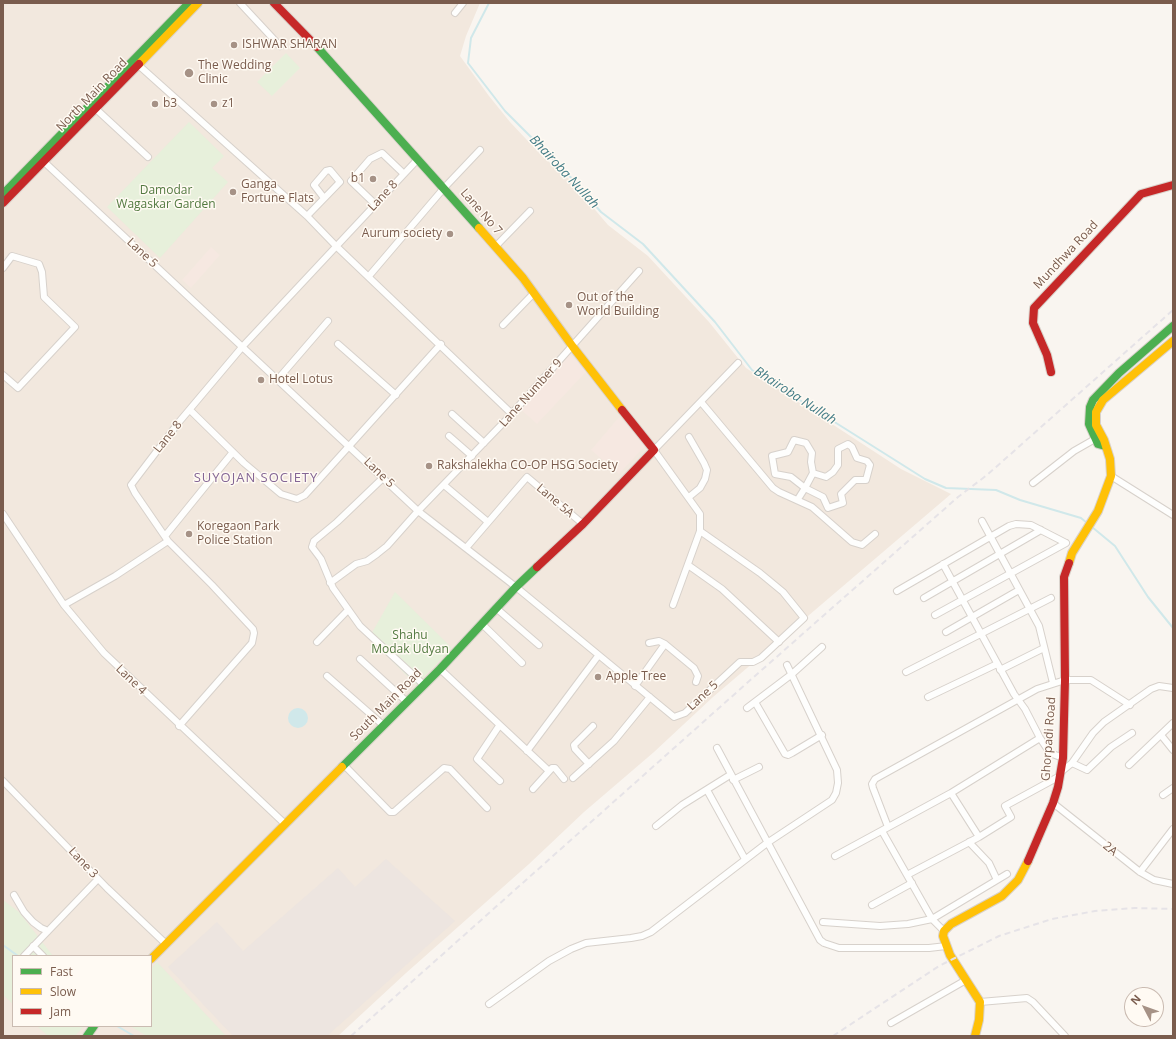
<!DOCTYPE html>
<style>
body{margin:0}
#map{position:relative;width:1176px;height:1039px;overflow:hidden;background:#f9f5f0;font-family:"Open Sans",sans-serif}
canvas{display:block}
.frame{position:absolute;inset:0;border:4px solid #7a5c4d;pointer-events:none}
.legend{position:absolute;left:12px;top:955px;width:140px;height:72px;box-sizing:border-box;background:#fffaf3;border:1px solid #cabbb1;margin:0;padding:5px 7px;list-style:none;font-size:12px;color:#7a5c4d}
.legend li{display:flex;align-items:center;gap:8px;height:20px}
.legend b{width:20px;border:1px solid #cabbb1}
.north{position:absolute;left:1124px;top:987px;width:40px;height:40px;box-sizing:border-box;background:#fffaf3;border:1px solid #cabbb1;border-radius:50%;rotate:311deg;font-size:11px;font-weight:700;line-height:16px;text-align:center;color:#7a5c4d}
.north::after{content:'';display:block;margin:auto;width:14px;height:18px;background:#a69286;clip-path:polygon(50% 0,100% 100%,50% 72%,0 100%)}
</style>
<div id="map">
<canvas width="1176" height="1039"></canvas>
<div class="frame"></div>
<ul class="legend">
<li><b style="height:5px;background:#4caf50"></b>Fast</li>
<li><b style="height:5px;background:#ffc107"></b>Slow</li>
<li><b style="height:5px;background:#c62828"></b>Jam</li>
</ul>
<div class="north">N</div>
</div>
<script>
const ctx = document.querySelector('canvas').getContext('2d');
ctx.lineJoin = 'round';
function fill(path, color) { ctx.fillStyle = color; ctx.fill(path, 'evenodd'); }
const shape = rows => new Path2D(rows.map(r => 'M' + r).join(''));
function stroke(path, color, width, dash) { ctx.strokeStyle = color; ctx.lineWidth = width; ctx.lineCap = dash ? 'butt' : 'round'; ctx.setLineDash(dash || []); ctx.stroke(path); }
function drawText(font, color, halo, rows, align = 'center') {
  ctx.font = font + ' "Open Sans",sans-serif'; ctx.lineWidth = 3; ctx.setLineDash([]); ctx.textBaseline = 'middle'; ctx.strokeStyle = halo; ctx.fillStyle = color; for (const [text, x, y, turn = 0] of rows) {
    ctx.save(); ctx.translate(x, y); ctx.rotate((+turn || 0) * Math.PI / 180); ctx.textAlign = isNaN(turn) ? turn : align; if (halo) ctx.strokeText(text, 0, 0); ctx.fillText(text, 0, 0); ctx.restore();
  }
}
const residential = shape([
 [3,3,480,3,466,36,460,56,489,96,510,122,542,156,568,178,608,225,648,256,709,322,746,368,901,469,951,494,713,697,654,752,584,812,529,864,406,973,338,1036,3,1036],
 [13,956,151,956,151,1026,13,1026]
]);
const commercial = shape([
 [211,247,220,255,191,288,182,280],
 [569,353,586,372,537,424,519,408],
 [619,417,647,444,619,474,591,450]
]);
const industrial = shape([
 [386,859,455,921,327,1036,233,1036,168,967,217,922,243,951,338,868,355,887]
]);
const green = shape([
 [286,53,300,68,272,96,257,82],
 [189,122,224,156,212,168,228,182,160,258,107,207],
 [395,592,452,648,416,685,369,638],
 [3,900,19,912,53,956,13,956,13,1004,3,995],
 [157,962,226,1036,147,1036,130,1026,151,1026,151,969],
 [37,1026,84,1026,75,1036,48,1036]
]);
const water = shape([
 '288 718a10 10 0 1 1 20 0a10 10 0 1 1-20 0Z'
]);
const stream = shape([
 [489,3,471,38,468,63,505,111,566,172,601,212,643,244,715,322,752,370,925,479,946,488,996,490,1020,500,1081,518,1087,523],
 [1092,527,1115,546,1148,597,1173,628],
 [3,945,18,956],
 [117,1026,134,1036]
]);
const street = shape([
 [240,3,280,46],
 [455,13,463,3],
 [135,62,307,216,336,246,512,414],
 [96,109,148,157],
 [41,159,418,511,516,587,674,717,685,713,740,662,753,662,761,658,804,618,783,592,760,573,700,531],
 [375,204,351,181,370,159,382,153,404,174],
 [307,216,340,182,330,170,326,171,314,185,324,198],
 [496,246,530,211],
 [3,268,12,256,39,264,42,272,44,297,75,327,18,388,3,375],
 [369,276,444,188,480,150],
 [503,325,534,293],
 [338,344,396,395],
 [278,379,328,321],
 [701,402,773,488,779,492,812,507,852,542,862,545,875,534],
 [190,410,244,463,281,494,297,499,305,495,441,344],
 [452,414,484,443],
 [449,436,472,456],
 [689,437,704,463,707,470,705,479,700,488,689,497],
 [1111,476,1173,515],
 [383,478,337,522,314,541,312,547,321,559,333,588,360,626,424,685],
 [1033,483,1074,451,1095,439],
 [444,485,488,522],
 [798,499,805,488,813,473,811,462,812,453,806,443,794,440,788,452,772,456,775,474,791,477,805,488,823,497,828,508,843,503,841,494,855,480,866,480,870,465,867,461,857,458,852,447,848,444,838,449,838,465,833,472,826,477,813,473],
 [3,514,64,605,104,653,284,823],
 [982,521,1039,626,1053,683],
 [165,536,233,452],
 [466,548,527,477,583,524],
 [943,564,1014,694,1025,709,1040,738,1050,753,1063,758],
 [688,565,722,589,779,642],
 [330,583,356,564,367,561,377,554,387,546,418,511,507,419,639,271],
 [897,591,1009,526,1016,524,1031,525,1066,543],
 [924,598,1041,530],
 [64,605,115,576,168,541],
 [673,605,700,531,700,514,654,450,738,363],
 [496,608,539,645],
 [935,615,1066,543],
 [482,624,522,663],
 [946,632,1019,590],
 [317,642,348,610],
 [665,644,694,668,698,676,696,682],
 [360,659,407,702],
 [440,669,549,771],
 [1000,670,1044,648],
 [906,672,1051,598],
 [327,676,383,725],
 [635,686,665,644,659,641,649,643],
 [928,697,997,664],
 [755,702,785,754,788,755,792,753,822,735],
 [747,708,792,674,822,647],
 [179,726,252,643,254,633,253,629,212,585,168,541,135,493,131,485,179,422,243,346,418,159],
 [499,726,477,759,500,781],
 [1161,735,1173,750],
 [717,748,820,940,824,943,839,948,929,948,946,946],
 [527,751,598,656],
 [1072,763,1087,770,1111,747,1132,733],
 [589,764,575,749,574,745,593,726],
 [344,765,390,812,394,812,444,768,450,769,487,808],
 [1129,765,1173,723],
 [1061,772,1072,763,1093,733,1104,722,1151,689,1159,686,1173,688],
 [573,778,614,741,650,697],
 [733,780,759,767],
 [3,781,107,888,165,943],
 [533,789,552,768,555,768,564,779],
 [707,790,745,859],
 [951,793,979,837],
 [1163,795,1173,788],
 [1053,803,1140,872,1154,880,1173,884],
 [656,826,682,805,730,775],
 [888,827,873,788,872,784,875,779,1037,689,1065,680,1091,680,1130,705],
 [882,831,932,919,944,931],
 [969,842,989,863,997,880],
 [835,856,951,793,1040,738],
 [1140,872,1173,829],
 [907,875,979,837,1011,817,1005,806,1060,776],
 [14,895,24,912,33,922,41,928,48,931],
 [872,905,912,883],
 [823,922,880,926,908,924,932,919,1007,874],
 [33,946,43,956],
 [24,956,98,879],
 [980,1002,1027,998,1033,1002,1065,1036],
 [489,1004,549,961,571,949,586,943,631,938,642,936,651,932,767,843,832,800,836,793,838,783,837,770,787,665],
 [891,1023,966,980]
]);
const fast = shape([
 [317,47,479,228],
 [3,194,189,3],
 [1105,446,1098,444,1089,424,1090,407,1093,400,1119,373,1173,326],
 [342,767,440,669,516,587,537,567],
 [87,1036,94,1026]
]);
const slow = shape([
 [139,64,198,3],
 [479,228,523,278,573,347,622,410],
 [1069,563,1072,553,1098,511,1111,476,1110,459,1104,440,1096,425,1096,412,1103,400,1173,341],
 [151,959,342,767],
 [975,1036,979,1020,980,1002,950,955,943,936,944,931,951,924,1002,896,1018,880,1028,861]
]);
const jam = shape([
 [274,3,317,47],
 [3,203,139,64],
 [1051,372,1047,355,1033,323,1034,308,1141,194,1173,185],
 [537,567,583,524,654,450,622,410],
 [1028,861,1053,803,1058,787,1063,758,1065,680,1064,577,1069,563]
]);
const rail = shape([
 [351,1036,747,683,958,497,987,475,1173,310],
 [833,1036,939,966,999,936,1052,919,1095,911,1135,908,1173,909]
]);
const markers = [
 [234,45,4,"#a69286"],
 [189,73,5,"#a69286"],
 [155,104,4,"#a69286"],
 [214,104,4,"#a69286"],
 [373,179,4,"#a69286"],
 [233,192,4,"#a69286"],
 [450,234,4,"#a69286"],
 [569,305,4,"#a69286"],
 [261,380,4,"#a69286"],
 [429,466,4,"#a69286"],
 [189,534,4,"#a69286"],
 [598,677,4,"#a69286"]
];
const poiNames = [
 ["ISHWAR SHARAN",242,45],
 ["The Wedding",198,66],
 ["Clinic",198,80],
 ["b3",163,104],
 ["z1",222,104],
 ["b1",365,179,"right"],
 ["Ganga",241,185],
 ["Fortune Flats",241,199],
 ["Aurum society",442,234,"right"],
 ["Out of the",577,298],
 ["World Building",577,312],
 ["Hotel Lotus",269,380],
 ["Rakshalekha CO-OP HSG Society",437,466],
 ["Koregaon Park",197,527],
 ["Police Station",197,541],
 ["Apple Tree",606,677]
];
const streetNames = [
 ["North Main Road",92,95,-46],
 ["Lane 8",383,196,-47],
 ["Lane No 7",481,212,49],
 ["Lane 5",142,253,43],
 ["Mundhwa Road",1066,255,-47],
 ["Lane Number 9",531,393,-48],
 ["Lane 8",168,437,-51],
 ["Lane 5",379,473,44],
 ["Lane 5A",555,501,40],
 ["Lane 4",131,680,44],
 ["Lane 5",703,696,-43],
 ["South Main Road",386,705,-45],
 ["Ghorpadi Road",1049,739,-86],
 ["2A",1110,849,40],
 ["Lane 3",83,863,47]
];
const parkNames = [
 ["Damodar",166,191],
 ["Wagaskar Garden",166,205],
 ["Shahu",410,636],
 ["Modak Udyan",410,650]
];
const waterNames = [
 ["Bhairoba Nullah",564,172,47],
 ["Bhairoba Nullah",795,396,33]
];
const neighbourhoodNames = [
 ["SUYOJAN SOCIETY",256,478]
];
fill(residential, '#f2e8de');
fill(commercial, '#f6e8e1');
fill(industrial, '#ede5e0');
fill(green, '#e7f0db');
fill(water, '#d0e8ea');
stroke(stream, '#d0e8ea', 2);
stroke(street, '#d7d1cb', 8);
stroke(fast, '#d9d2cb', 10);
stroke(slow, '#d9d2cb', 10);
stroke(jam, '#d9d2cb', 10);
stroke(street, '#fefefd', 6);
stroke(fast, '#4caf50', 8);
stroke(slow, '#ffc107', 8);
stroke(jam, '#c62828', 8);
stroke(rail, '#e6e3e7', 2, [6, 4]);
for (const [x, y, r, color] of markers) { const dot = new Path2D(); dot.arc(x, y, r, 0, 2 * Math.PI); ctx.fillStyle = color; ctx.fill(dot); stroke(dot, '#fffaf3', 1.5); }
drawText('12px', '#7a5c4d', '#fffaf3', poiNames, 'left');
drawText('12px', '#7a5c4d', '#fffaf3', streetNames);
drawText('12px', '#537a41', '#fffaf3', parkNames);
drawText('italic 13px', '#437c86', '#fffaf3', waterNames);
ctx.letterSpacing = '1px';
drawText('13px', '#846695', '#fffaf3', neighbourhoodNames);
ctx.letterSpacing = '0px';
</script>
